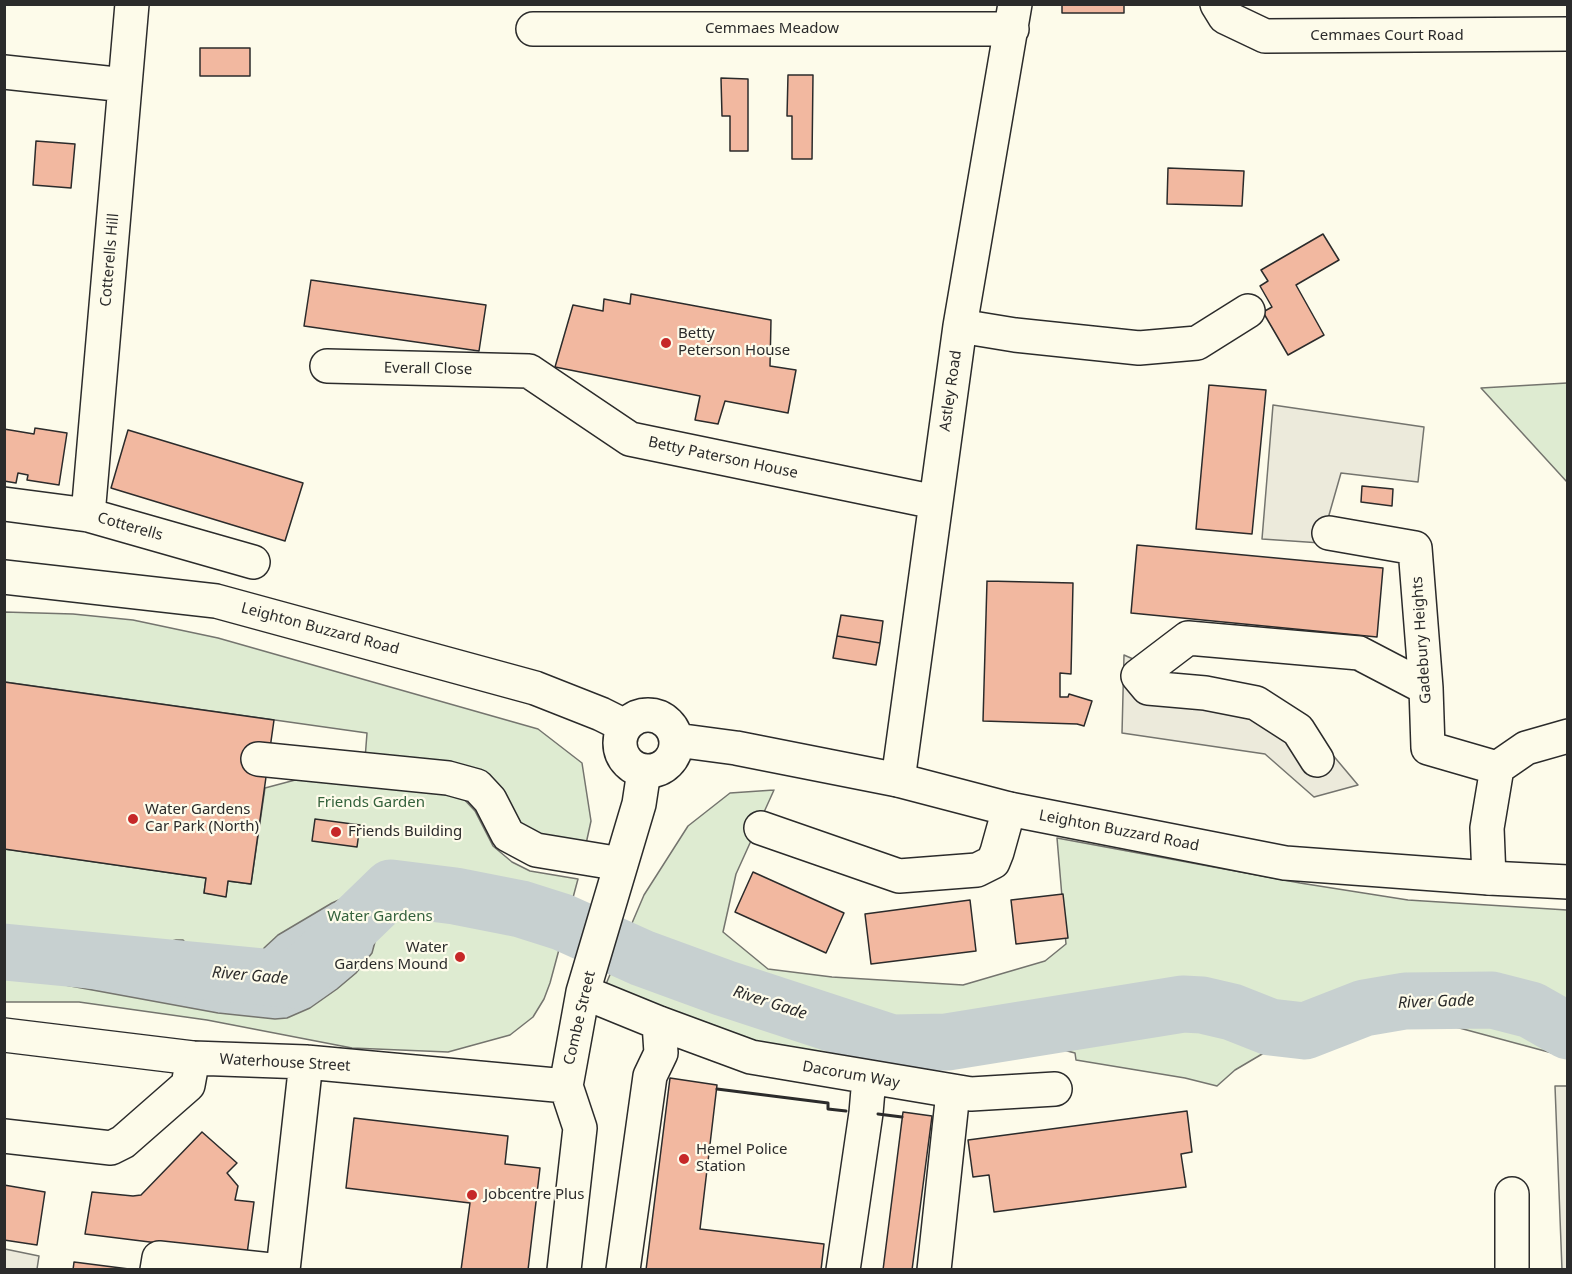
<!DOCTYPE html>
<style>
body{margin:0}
#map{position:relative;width:1572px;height:1274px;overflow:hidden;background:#fdfbea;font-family:"Noto Sans",sans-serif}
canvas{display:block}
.frame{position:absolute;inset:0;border:6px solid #2b2b2b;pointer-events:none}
</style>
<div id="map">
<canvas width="1572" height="1274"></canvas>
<div class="frame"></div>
</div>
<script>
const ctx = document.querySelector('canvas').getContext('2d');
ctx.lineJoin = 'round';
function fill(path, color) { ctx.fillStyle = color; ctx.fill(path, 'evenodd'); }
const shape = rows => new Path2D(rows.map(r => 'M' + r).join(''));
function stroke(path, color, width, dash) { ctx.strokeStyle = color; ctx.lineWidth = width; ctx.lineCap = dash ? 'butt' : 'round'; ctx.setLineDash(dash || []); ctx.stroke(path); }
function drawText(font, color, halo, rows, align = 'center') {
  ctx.font = font + ' "Noto Sans",sans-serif'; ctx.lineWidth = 4.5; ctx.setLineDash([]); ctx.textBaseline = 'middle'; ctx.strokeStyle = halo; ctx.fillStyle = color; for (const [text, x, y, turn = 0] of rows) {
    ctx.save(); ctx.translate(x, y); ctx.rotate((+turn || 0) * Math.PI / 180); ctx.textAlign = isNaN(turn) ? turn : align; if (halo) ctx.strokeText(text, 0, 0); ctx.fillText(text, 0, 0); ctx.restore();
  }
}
const green = shape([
 [1567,383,1568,383,1567,482,1481,388,1567,383],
 [4,612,73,614,133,620,218,638,538,729,582,763,591,821,584,853,518,824,510,811,365,759,367,733,5,682,4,612],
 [314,775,462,797,475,811,493,846,512,862,530,871,578,879,550,983,544,999,533,1017,510,1035,448,1052,352,1048,207,1020,79,1002,5,1002,5,849,206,878,204,893,226,896,228,881,251,884,265,788,314,775],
 [774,790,736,874,723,932,768,969,832,977,963,985,1045,961,1066,944,1057,838,1300,883,1408,900,1567,910,1567,1057,1426,1019,1313,1024,1235,1070,1217,1086,1185,1078,1076,1060,1075,1053,1048,1046,947,1053,934,1069,741,1046,606,984,644,895,688,826,730,793,774,790]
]);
const parking = shape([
 [1273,405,1424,427,1418,482,1341,473,1321,543,1262,539,1273,405],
 [1124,655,1165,673,1310,728,1358,785,1314,797,1265,754,1122,733,1124,655],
 [1567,1086,1568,1269,1562,1270,1555,1086,1567,1086],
 [5,1249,39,1256,37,1269,5,1269,5,1249]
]);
const water = shape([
 [377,875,381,876,391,884,391,888,390,899,386,901,372,953,356,973,337,989,310,1008,287,1018,275,1019,218,1013,5,974,5,932,96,950,99,942,106,938,113,938,132,944,158,944,176,940,183,940,188,946,189,953,184,966,250,979,264,948,278,935,332,903,357,892,375,880,377,875]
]);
const river = shape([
 [4,952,296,980,391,888,455,896,521,909,562,922,642,958,724,988,892,1043,947,1042,1183,1004,1202,1005,1232,1012,1270,1027,1305,1031,1364,1008,1405,1001,1492,1000,1531,1010,1568,1031]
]);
const building = shape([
 [1062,4,1124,4,1124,13,1062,13,1062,4],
 [200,48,250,48,250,76,200,76,200,48],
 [788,75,813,75,812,159,792,159,792,116,787,116,788,75],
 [721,78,748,79,748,151,730,151,730,116,722,116,721,78],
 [36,141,75,144,71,188,33,185,36,141],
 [1168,168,1244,171,1242,206,1167,204,1168,168],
 [1323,234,1339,260,1296,285,1324,335,1288,355,1263,312,1272,307,1260,286,1268,281,1261,270,1323,234],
 [311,280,486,305,479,351,304,326,311,280],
 [631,294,771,320,770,366,796,370,788,413,725,401,718,424,695,420,700,396,555,367,573,305,603,311,604,299,630,304,631,294],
 [1209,385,1266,390,1252,534,1196,529,1209,385],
 [35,428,67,433,59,485,27,480,28,475,18,473,16,483,4,481,4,429,34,434,35,428],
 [128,430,303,483,285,541,111,488,128,430],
 [1362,486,1393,489,1392,506,1361,502,1362,486],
 [1137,545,1383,568,1377,637,1131,613,1137,545],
 [987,581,1073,583,1071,674,1060,673,1060,697,1068,697,1069,694,1092,701,1084,726,1077,724,983,721,987,581],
 [841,615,883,621,880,643,837,636,841,615],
 [837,636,880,643,876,665,833,658,837,636],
 [4,682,274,720,251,884,228,881,226,897,204,893,206,878,4,849,4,682],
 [315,819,360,825,357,847,312,841,315,819],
 [753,872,844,913,826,953,735,912,753,872],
 [1063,894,1068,938,1016,944,1011,900,1063,894],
 [970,900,976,951,871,964,865,914,970,900],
 [670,1078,717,1085,700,1229,824,1244,821,1270,646,1270,670,1078],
 [1187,1111,1192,1152,1181,1154,1186,1187,994,1212,989,1175,973,1177,968,1140,1187,1111],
 [903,1112,932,1116,912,1270,883,1270,903,1112],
 [354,1118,508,1136,505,1164,540,1168,528,1270,461,1270,470,1203,346,1188,354,1118],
 [202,1132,237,1163,227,1173,238,1186,235,1200,254,1202,247,1254,85,1234,92,1192,133,1196,141,1195,202,1132],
 [4,1185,45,1192,37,1245,4,1240,4,1185],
 [74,1262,129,1269,129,1270,73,1270,74,1262]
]);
const minor = shape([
 [1217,4,1225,17,1265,36,1568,34],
 [533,29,1012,29],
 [4,72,125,85],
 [960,326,1015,335,1139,348,1197,343,1248,311],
 [327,366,529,371,630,439,935,502],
 [4,504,88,515,253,562],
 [88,515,132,4],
 [1329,533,1415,548,1426,688,1428,748,1497,768],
 [258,759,448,778,477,786,490,800,508,835,536,850,621,864],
 [1317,760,1298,730,1256,703,1205,693,1148,688,1138,676,1188,638,1359,653,1426,688],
 [898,780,960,326,1015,4],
 [761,828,899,876,977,870,993,862,997,852,1009,809],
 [1489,878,1487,828,1497,768,1526,748,1568,736],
 [583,992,659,1023,751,1057,971,1094,1055,1089],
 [4,1035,193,1058,306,1062,566,1086],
 [4,1136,111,1148,123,1142,188,1085,193,1058],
 [1512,1194,1512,1270],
 [157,1270,159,1258,271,1270],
 [283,1270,306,1062],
 [564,1270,580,1128,566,1086,583,992,639,804,644,771],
 [623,1270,650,1076,661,1053,659,1023],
 [843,1270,866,1113,869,1078],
 [934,1270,953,1092]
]);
const major = shape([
 [4,577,216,601,535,688,601,714,625,726],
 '620 743a28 28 0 1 1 56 0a28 28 0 1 1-56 0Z',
 [676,740,736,748,898,780,1009,809,1285,863,1489,878,1568,882]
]);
const wall = shape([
 [717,1089,828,1103,828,1109,846,1111],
 [878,1114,902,1117]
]);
const markers = [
 [666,343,6,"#c62828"],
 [133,819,6,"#c62828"],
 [336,832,6,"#c62828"],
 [460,957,6,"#c62828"],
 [684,1159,6,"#c62828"],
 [472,1195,6,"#c62828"]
];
const streetNames = [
 ["Cemmaes Meadow",772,29],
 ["Cemmaes Court Road",1387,36],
 ["Cotterells Hill",110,260,-85],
 ["Everall Close",428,369,1],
 ["Astley Road",951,391,-82],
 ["Betty Paterson House",723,458,12],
 ["Cotterells",130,527,16],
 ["Leighton Buzzard Road",320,629,15],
 ["Gadebury Heights",1422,640,-94],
 ["Leighton Buzzard Road",1119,831,11],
 ["Combe Street",580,1018,-77],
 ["Waterhouse Street",285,1063,3],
 ["Dacorum Way",851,1075,10]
];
const poiNames = [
 ["Betty",678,334],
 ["Peterson House",678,351],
 ["Water Gardens",145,810],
 ["Car Park (North)",145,827],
 ["Friends Building",348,832],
 ["Water",448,948,"right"],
 ["Gardens Mound",448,965,"right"],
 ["Hemel Police",696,1150],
 ["Station",696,1167],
 ["Jobcentre Plus",484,1195]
];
const parkNames = [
 ["Friends Garden",371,803],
 ["Water Gardens",380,917]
];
const waterNames = [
 ["River Gade",250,976,5],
 ["River Gade",1436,1002,-2],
 ["River Gade",770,1003,18]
];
fill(green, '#deebd1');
stroke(green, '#74746e', 1.5);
fill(parking, '#eceadb');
stroke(parking, '#74746e', 1.5);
fill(water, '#c7d0d0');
stroke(water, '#74746e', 1.5);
stroke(river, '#c7d0d0', 57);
fill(building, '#f2b8a0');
stroke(building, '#2b2b2b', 1.5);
stroke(minor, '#2b2b2b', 36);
stroke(major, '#2b2b2b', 36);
stroke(minor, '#fdfbea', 33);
stroke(major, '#fdfbea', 33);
stroke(wall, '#2b2b2b', 3);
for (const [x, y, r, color] of markers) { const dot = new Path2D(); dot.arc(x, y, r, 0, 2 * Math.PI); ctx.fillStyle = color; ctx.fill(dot); stroke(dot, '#fdfbea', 2); }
drawText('15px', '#2b2b2b', '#fdfbea', streetNames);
drawText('15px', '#2b2b2b', '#fdfbea', poiNames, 'left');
drawText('15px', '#34623c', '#fdfbea', parkNames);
drawText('italic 16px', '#2b2b2b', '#fdfbea', waterNames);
</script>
